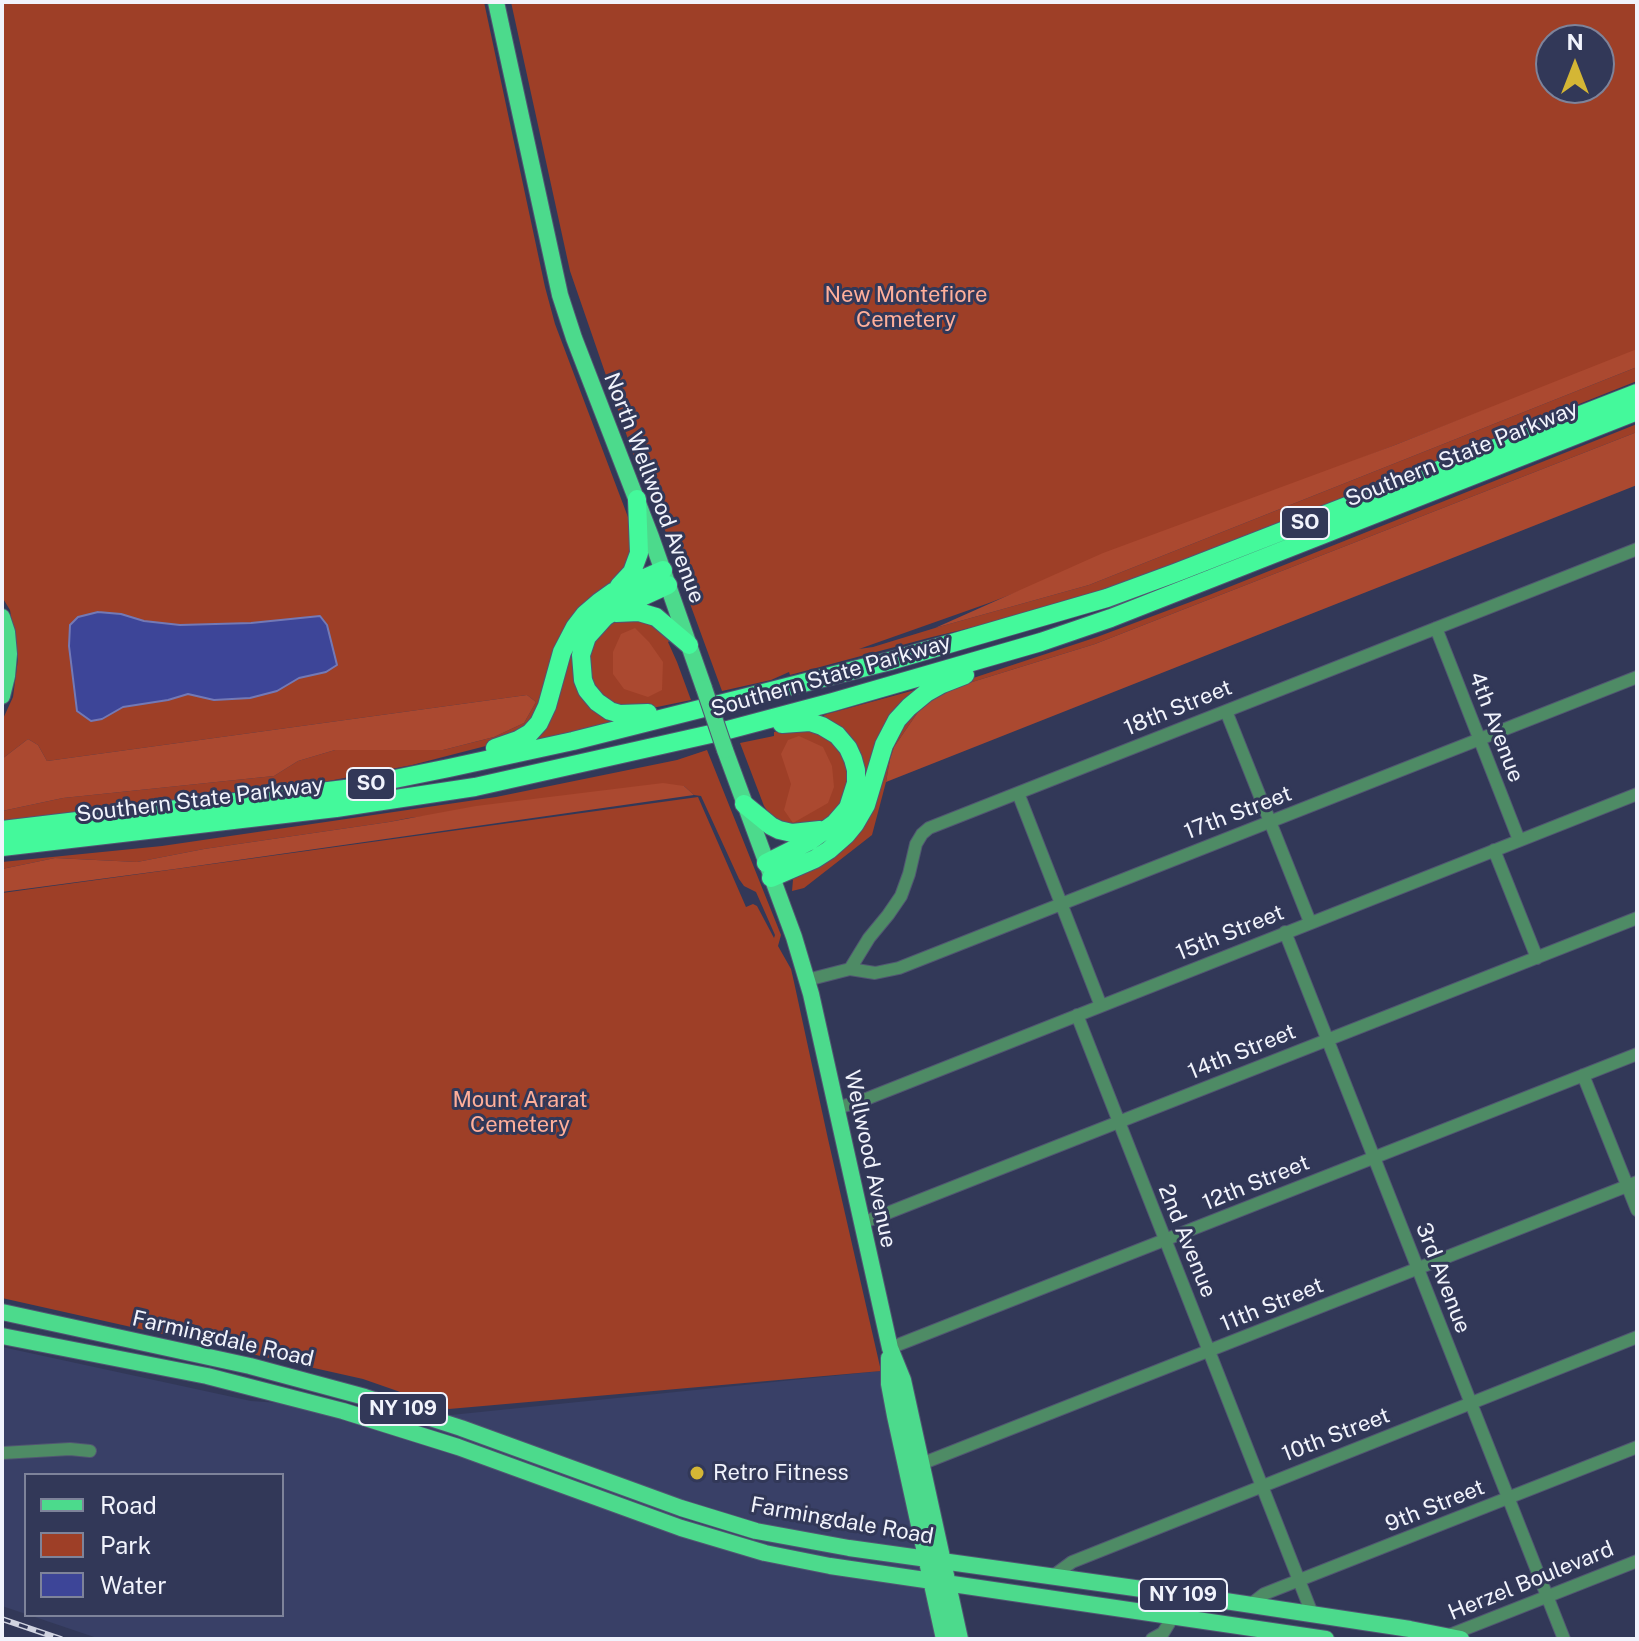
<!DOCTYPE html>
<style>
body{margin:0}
#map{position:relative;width:1639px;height:1641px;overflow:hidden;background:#323858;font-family:"Public Sans",sans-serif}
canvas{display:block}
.frame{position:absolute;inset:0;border:4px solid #f1f3fc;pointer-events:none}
.legend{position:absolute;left:24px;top:1473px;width:260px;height:144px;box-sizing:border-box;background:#323858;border:2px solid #7e839a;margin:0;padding:10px 14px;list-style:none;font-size:24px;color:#f1f3fc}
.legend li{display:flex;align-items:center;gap:16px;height:40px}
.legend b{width:40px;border:2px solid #7e839a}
.north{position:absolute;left:1535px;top:24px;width:80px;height:80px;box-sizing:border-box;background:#323858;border:2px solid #7e839a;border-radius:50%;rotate:0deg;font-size:22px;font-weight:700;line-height:32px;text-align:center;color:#f1f3fc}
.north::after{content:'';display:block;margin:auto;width:28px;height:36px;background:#d4b635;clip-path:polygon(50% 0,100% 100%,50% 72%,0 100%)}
</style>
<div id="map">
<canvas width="1639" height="1641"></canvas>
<div class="frame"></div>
<ul class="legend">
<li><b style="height:10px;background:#4cda8c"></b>Road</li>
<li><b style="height:22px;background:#9e3f27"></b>Park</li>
<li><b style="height:22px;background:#3d4598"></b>Water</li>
</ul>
<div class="north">N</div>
</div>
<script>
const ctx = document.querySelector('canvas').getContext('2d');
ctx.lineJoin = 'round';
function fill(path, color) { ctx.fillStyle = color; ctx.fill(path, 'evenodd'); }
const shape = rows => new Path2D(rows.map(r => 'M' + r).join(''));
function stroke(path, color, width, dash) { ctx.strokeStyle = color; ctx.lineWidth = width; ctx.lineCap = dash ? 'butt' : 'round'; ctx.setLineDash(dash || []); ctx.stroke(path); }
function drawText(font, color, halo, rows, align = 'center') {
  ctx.font = font + ' "Public Sans",sans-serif'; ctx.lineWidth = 6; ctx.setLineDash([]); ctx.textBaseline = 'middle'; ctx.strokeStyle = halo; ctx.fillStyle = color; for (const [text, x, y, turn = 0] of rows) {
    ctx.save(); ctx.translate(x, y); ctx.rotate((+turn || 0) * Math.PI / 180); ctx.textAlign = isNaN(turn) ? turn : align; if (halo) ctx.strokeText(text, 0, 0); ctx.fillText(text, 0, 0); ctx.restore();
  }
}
const built = shape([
 [2,1347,251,1401,451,1415,881,1371,927,1580,944,1639,100,1639,29,1615,282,1615,282,1475,26,1475,26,1614,2,1606]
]);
const green = shape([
 [2,2,484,2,545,287,555,324,634,533,634,563,573,618,542,711,513,739,412,765,323,782,202,796,154,807,2,823,2,811,63,798,274,776,298,761,335,750,443,750,494,737,524,723,536,702,527,695,47,761,38,745,28,739,2,759,2,721,13,697,18,659,10,610,2,597],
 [511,2,1637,2,1637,351,989,603,859,649,873,647,935,628,1089,585,1637,367,1637,381,1123,585,1003,620,932,637,790,675,789,672,771,680,722,691,685,590,678,560,639,471,570,271],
 [1551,40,1599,40,1599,88,1551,88],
 [1637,424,1637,432,1095,644,943,691,918,712,894,747,890,759,886,782,872,835,804,888,792,891,793,880,792,878,835,854,852,837,866,818,878,793,895,735,905,719,921,702,940,689,1097,637,1209,595],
 [613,606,577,670,619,721,529,744,571,643],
 [643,617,672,639,668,642,677,662,691,700,633,712,594,693,587,669,591,648,603,629,622,618],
 [926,687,909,703,873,778,825,850,787,860,813,847,862,778,814,720,827,714],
 [799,727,837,740,847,757,850,793,823,824,786,830,771,816,764,806,740,743,774,736,774,732],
 [707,750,781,935,778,946,791,969,794,982,828,1139,881,1371,449,1409,363,1379,2,1298,2,893,698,797,746,907,753,904,757,906,774,938,775,935,756,892,744,886,739,879,701,796,694,795,684,786,409,818,389,822,204,849,137,862,55,858,2,869,2,862,162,846,496,797,677,760]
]);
const forest = shape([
 [1637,349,1637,367,1089,585,935,628,1103,553,1395,445],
 [1637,432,1637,485,886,782,890,759,894,747,918,712,943,691,1095,644],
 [635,628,649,642,663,662,662,690,648,697,624,689,613,674,613,652,621,634],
 [527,695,536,702,524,723,494,737,443,750,335,750,298,761,274,776,63,798,2,811,2,759,28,739,38,745,47,761],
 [799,736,823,747,832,766,834,787,828,803,793,823,784,810,791,784,781,754,788,740],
 [663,783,684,786,694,795,175,869,2,892,2,869,55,858,137,862,204,849,389,822,476,806]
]);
const water = shape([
 [98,612,121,614,144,621,180,625,251,623,320,616,327,625,337,665,326,672,299,678,277,691,250,698,214,700,188,694,168,700,123,707,102,719,91,721,77,711,69,646,70,625,78,617,98,612]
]);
const minor = shape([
 [1436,628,1519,840],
 [1226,711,1310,922],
 [1018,793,1101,1006],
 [1494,850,1537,958],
 [1285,932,1564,1639],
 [850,969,869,938,888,915,901,896,909,874,916,844,922,834,929,828,1637,549],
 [807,980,850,969,875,973,899,968,1637,677],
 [1077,1015,1313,1616],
 [1583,1075,1637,1210],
 [837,1108,861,1101,1637,794],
 [862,1223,1637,918],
 [890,1348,1637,1054],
 [2,1453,70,1449,90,1451],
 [921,1464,1637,1182],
 [1053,1576,1072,1562,1637,1337],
 [1250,1605,1264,1594,1637,1447],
 [1447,1636,1637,1561],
 [1152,1639,1163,1633,1174,1615]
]);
const major = shape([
 [496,2,560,295,574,338,651,537,704,688],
 [2,617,7,632,9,654,7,676,2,696],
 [725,750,794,937,811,994,890,1348,903,1380,960,1639],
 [2,1312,250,1366,365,1397,461,1428,681,1508,756,1531,849,1548,1199,1597,1410,1629,1461,1639],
 [2,1336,207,1376,343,1411,458,1447,681,1528,765,1553,830,1566,1326,1639],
 [889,1358,889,1384,895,1416,944,1639]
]);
const highway = shape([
 [619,586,632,572,639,553,637,499],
 [616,613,639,612,656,617,689,645],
 [648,713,620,714,610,711,597,702,587,690,583,680,581,655,587,637,605,617,622,606,668,585],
 [495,748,518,740,530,733,539,723,547,706,562,652,575,627,585,614,599,602,613,592,663,570],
 [744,804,771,826,779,830,792,833,820,830],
 [2,830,345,789,449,768,573,741,890,661,1107,598,1175,573,1637,393],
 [2,847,336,808,475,787,724,731,833,702,1041,642,1111,618,1637,411],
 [766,863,810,841,835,823,848,808,856,783,856,770,853,759,848,748,837,735,822,726,810,722,782,724],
 [771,878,815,859,829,850,846,835,855,824,866,805,884,745,897,720,909,707,926,693,942,684,965,675]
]);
const rail = shape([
 [2,1619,61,1639]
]);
const majorBridge = shape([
 [704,688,725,750]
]);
const markers = [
 [697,1473,8,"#d4b635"]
];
const shields = [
 [1305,523,48],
 [371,784,48],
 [403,1409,88],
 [1183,1595,88]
];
const shieldNames = [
 ["SO",1305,523],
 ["SO",371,784],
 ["NY 109",403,1409],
 ["NY 109",1183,1595]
];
const parkNames = [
 ["New Montefiore",906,295],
 ["Cemetery",906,320],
 ["Mount Ararat",520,1100],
 ["Cemetery",520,1125]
];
const streetNames = [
 ["Southern State Parkway",1462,454,-22],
 ["North Wellwood Avenue",654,488,69],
 ["Southern State Parkway",831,676,-16],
 ["18th Street",1178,708,-22],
 ["4th Avenue",1496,727,69],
 ["Southern State Parkway",200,800,-7],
 ["17th Street",1238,813,-21],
 ["15th Street",1230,933,-22],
 ["14th Street",1242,1052,-22],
 ["Wellwood Avenue",870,1159,78],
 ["12th Street",1256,1183,-22],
 ["2nd Avenue",1187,1241,68],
 ["3rd Avenue",1443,1278,69],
 ["11th Street",1272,1305,-22],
 ["Farmingdale Road",223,1339,13],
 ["10th Street",1336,1435,-21],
 ["9th Street",1435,1506,-22],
 ["Farmingdale Road",842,1521,10],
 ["Herzel Boulevard",1531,1581,-22]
];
const poiNames = [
 ["Retro Fitness",713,1473]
];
fill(built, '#394067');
fill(green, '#9e3f27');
fill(forest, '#ab4930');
fill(water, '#3d4598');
stroke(water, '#7379b6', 2);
stroke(minor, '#515672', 14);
stroke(major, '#515672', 18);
stroke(highway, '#515672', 20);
stroke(minor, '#4e8b65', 12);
stroke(major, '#4cda8c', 16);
stroke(highway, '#44f99b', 18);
stroke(rail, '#d0d3e0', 6);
stroke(rail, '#323858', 3, [9]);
stroke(majorBridge, '#515672', 18, []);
stroke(majorBridge, '#4cda8c', 16);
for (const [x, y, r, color] of markers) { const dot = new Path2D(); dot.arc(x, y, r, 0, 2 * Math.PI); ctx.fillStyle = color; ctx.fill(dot); stroke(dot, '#323858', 3); }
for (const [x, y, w] of shields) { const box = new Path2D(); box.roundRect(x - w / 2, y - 16, w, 32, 6); ctx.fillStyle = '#323858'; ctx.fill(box); stroke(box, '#f1f3fc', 2); }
drawText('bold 20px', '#f1f3fc', null, shieldNames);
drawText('22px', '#ffaf9a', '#323858', parkNames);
drawText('22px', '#f1f3fc', '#323858', streetNames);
drawText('22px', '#f1f3fc', '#323858', poiNames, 'left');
</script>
